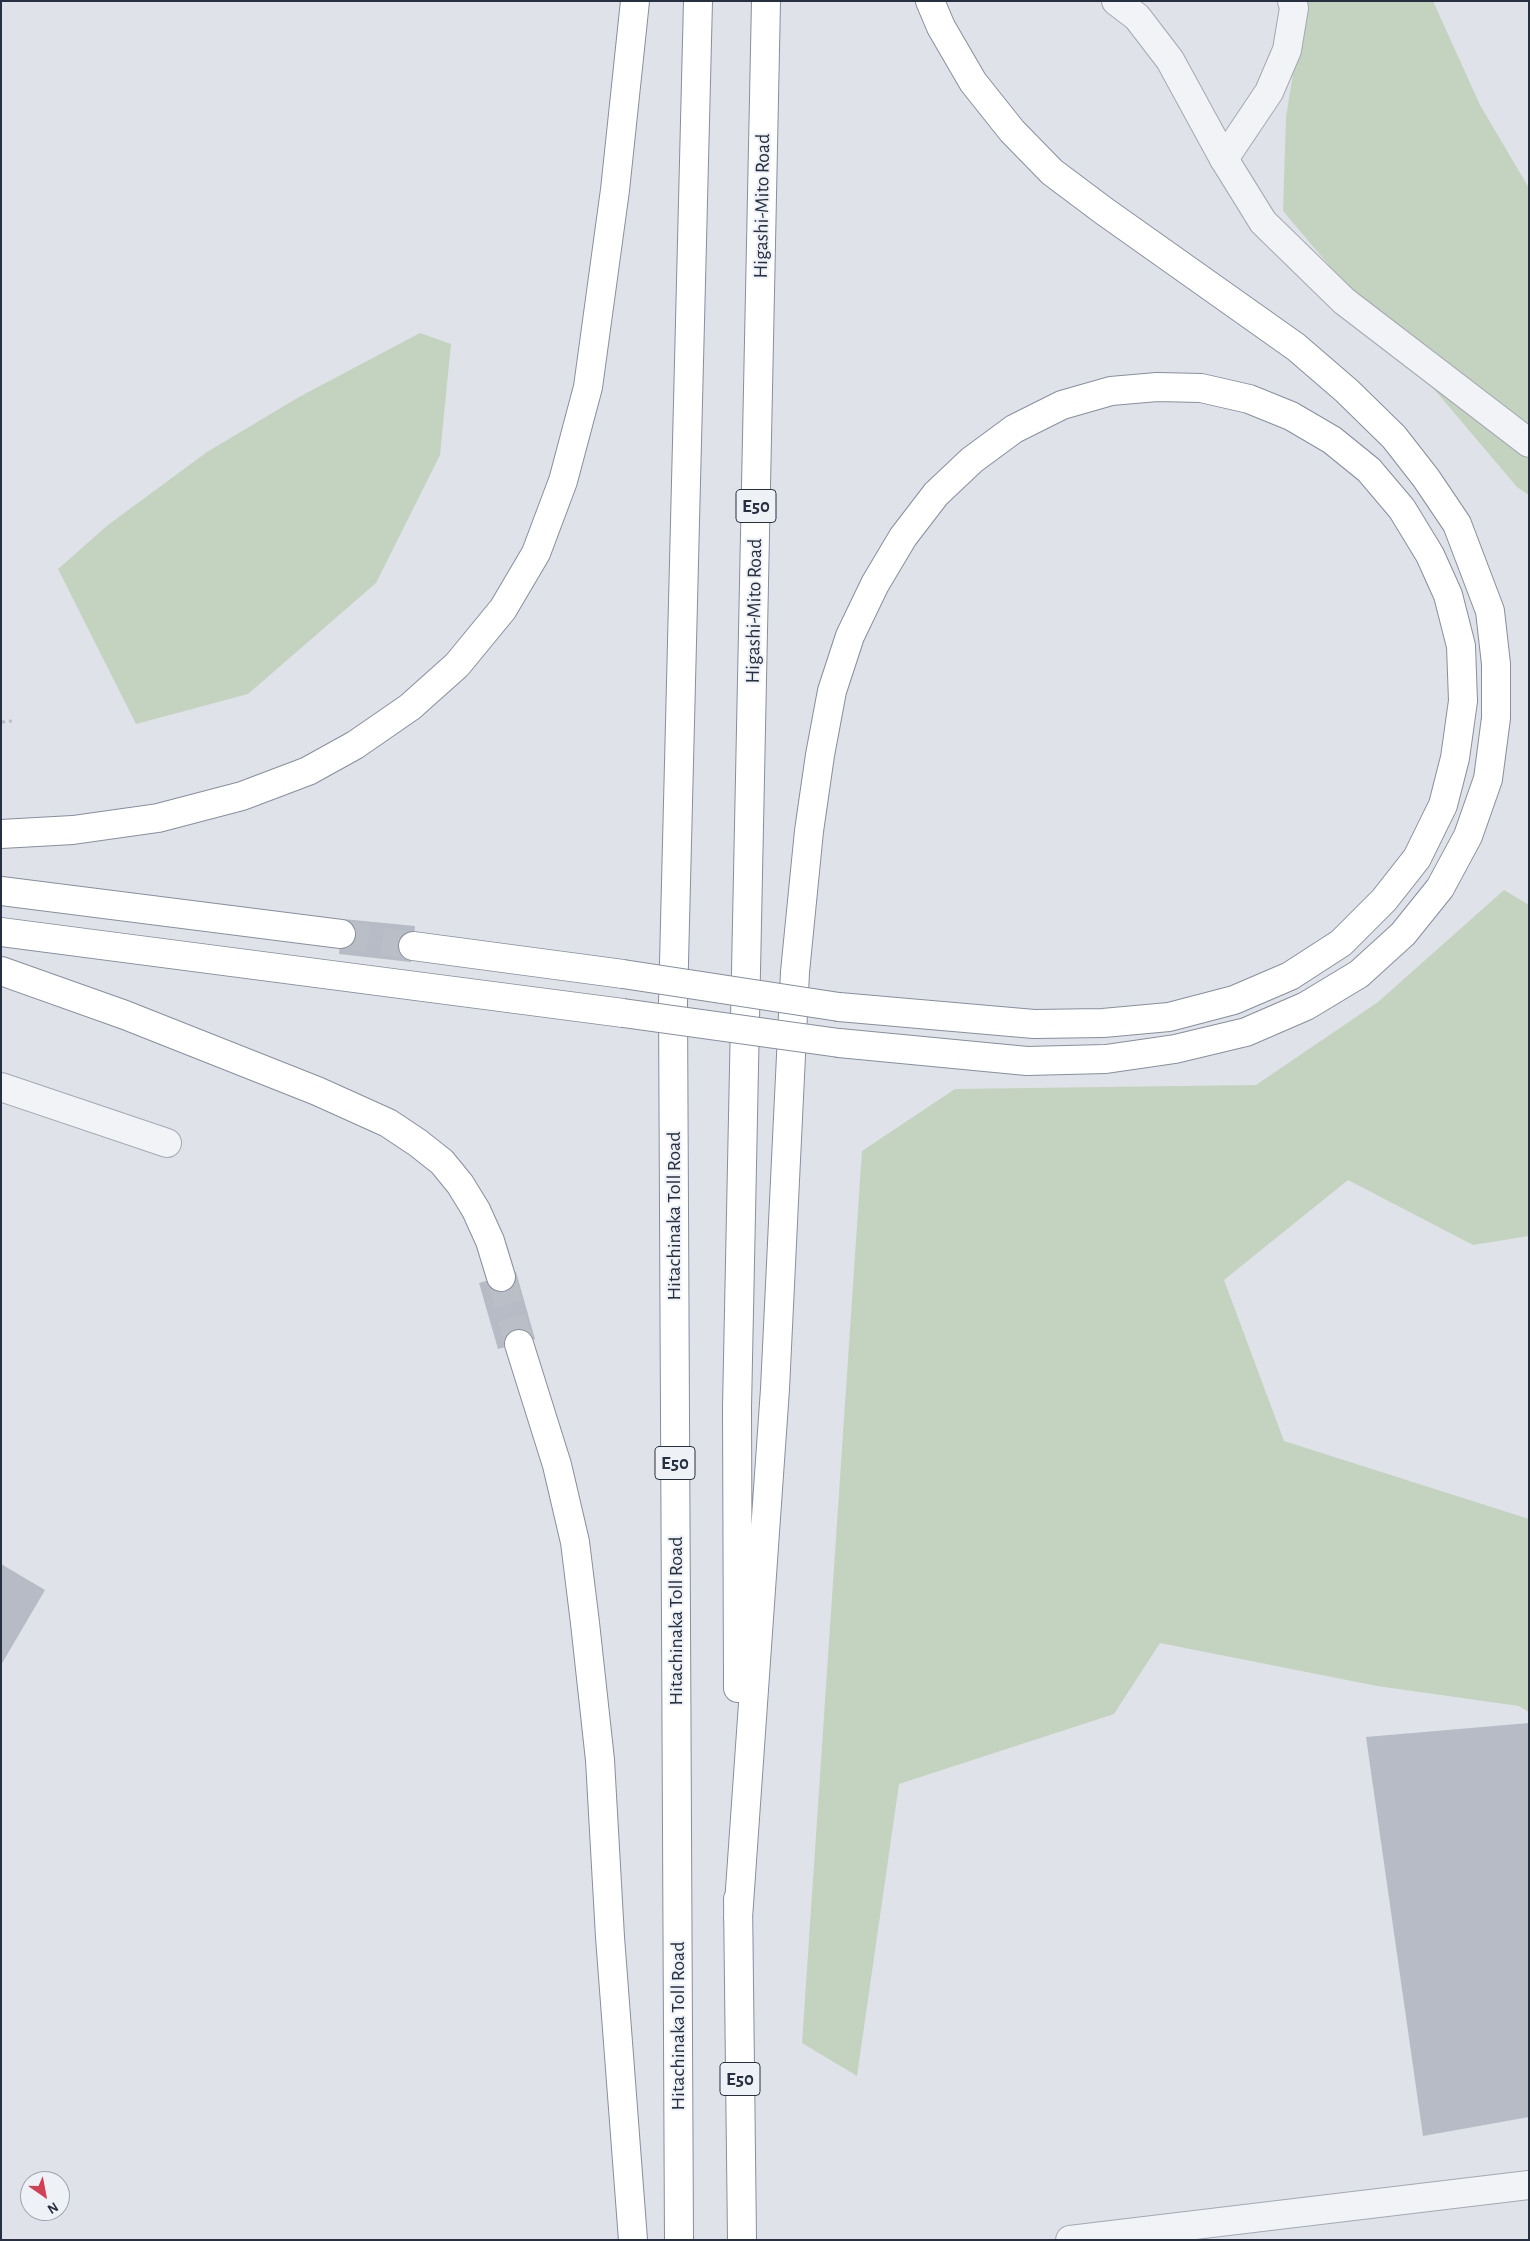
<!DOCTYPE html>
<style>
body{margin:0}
#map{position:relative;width:1530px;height:2241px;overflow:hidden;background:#dfe2e8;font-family:"Alegreya Sans",sans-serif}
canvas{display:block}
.frame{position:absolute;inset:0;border:2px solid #273040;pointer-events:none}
.north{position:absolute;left:20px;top:2171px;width:50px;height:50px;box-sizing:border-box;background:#eef1f6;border:1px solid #9ea4ad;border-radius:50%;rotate:147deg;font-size:14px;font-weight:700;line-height:20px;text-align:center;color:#273040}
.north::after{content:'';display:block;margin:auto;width:18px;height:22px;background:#d14054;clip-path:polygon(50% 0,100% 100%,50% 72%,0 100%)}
</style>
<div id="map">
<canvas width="1530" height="2241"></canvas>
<div class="frame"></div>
<div class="north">N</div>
</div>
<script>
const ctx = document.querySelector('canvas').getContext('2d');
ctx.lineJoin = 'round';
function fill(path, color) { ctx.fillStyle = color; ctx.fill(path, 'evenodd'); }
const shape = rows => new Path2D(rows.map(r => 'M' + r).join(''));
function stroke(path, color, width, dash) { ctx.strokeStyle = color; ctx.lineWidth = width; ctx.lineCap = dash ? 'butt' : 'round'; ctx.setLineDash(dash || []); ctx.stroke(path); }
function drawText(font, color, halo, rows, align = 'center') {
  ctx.font = font + ' "Alegreya Sans",sans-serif'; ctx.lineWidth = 4; ctx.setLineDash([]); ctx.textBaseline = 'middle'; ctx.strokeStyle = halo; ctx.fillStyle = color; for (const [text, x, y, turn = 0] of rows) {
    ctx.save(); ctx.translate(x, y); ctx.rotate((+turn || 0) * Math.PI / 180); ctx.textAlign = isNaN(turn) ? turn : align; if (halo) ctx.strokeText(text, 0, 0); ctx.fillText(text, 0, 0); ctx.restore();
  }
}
const green = shape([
 [1305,1,1433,1,1480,105,1529,188,1529,495,1517,487,1283,211,1286,117],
 [420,333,451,344,440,455,376,583,248,694,136,724,58,569,108,525,207,452,299,397],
 [1504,890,1529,905,1529,1236,1473,1245,1348,1180,1224,1280,1284,1441,1529,1519,1529,1712,1519,1706,1377,1686,1160,1643,1114,1714,899,1784,857,2076,802,2043,862,1151,955,1089,1256,1085,1378,1002]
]);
const building = shape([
 [343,919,415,926,411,962,339,954],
 [516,1272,535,1339,498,1349,479,1283],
 [1,1564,45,1590,1,1665],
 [1529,1723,1529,2117,1423,2136,1366,1737]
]);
const motorwayTunnel = shape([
 [341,934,413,946],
 [501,1277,519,1344]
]);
const path = shape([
 [1,722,12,721]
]);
const minor = shape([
 [1224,159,1269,92,1287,50,1294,8,1292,1],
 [1,1087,167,1143]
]);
const tertiary = shape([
 [1116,1,1137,17,1170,60,1224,159,1263,222,1344,301,1529,443],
 [1070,2240,1529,2185]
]);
const motorway = shape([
 [1,834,73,830,158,818,242,796,308,771,355,745,410,707,457,665,503,609,536,553,563,481,588,387,615,190,635,1],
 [1,891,341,934],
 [1,932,623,1013],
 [413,946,623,974],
 [1,971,125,1015,317,1091,388,1123,418,1143,442,1162,460,1184,476,1210,490,1241,501,1277],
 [839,1043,1027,1061,1106,1059,1175,1049,1246,1032,1306,1006,1359,974,1403,934,1440,888,1468,836,1488,779,1496,718,1496,664,1490,611,1457,524,1426,478,1394,437,1347,391,1296,347,1104,211,1052,172,1012,131,973,82,941,27,930,1],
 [519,1344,557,1465,575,1542,585,1623,600,1760,610,1937,633,2240],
 [738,1688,737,1407,766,1],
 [738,1899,742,2240],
 [738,1918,775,1389,795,972,809,831,820,755,832,691,850,636,875,584,903,537,936,494,972,460,1014,429,1062,405,1111,391,1157,387,1201,388,1249,399,1291,416,1332,440,1369,470,1402,509,1430,555,1448,595,1461,646,1463,701,1455,758,1443,805,1417,858,1384,900,1341,943,1290,976,1234,1000,1169,1017,1103,1023,1034,1024,839,1007],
 [679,2240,673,1003,698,1]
]);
const motorwayBridge = shape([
 [623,974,839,1007],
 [623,1013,839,1043]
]);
const shields = [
 [756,506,40],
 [675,1463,40],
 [740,2079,40]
];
const shieldNames = [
 ["E50",756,506],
 ["E50",675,1463],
 ["E50",740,2079]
];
const streetNames = [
 ["Higashi-Mito Road",762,206,-89],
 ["Higashi-Mito Road",754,611,-89],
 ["Hitachinaka Toll Road",674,1216,-90],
 ["Hitachinaka Toll Road",676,1621,-90],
 ["Hitachinaka Toll Road",678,2026,-90]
];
fill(green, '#c4d3bf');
fill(building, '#b6bbc5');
stroke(motorwayTunnel, '#babec6', 28, [28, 14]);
stroke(minor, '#a4a9b2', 30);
stroke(tertiary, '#a4a9b2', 30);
stroke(motorway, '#868f9f', 30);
stroke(path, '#bcc0c7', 3, [4, 4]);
stroke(minor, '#f1f3f7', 28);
stroke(tertiary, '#f1f3f7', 28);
stroke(motorway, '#fff', 28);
stroke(motorwayBridge, '#868f9f', 30, []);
stroke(motorwayBridge, '#fff', 28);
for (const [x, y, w] of shields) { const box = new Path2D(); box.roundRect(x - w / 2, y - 16.5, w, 33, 4); ctx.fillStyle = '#eef1f6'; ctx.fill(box); stroke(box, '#273040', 1); }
drawText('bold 19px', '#273040', null, shieldNames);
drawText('20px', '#273040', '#eef1f6', streetNames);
</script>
